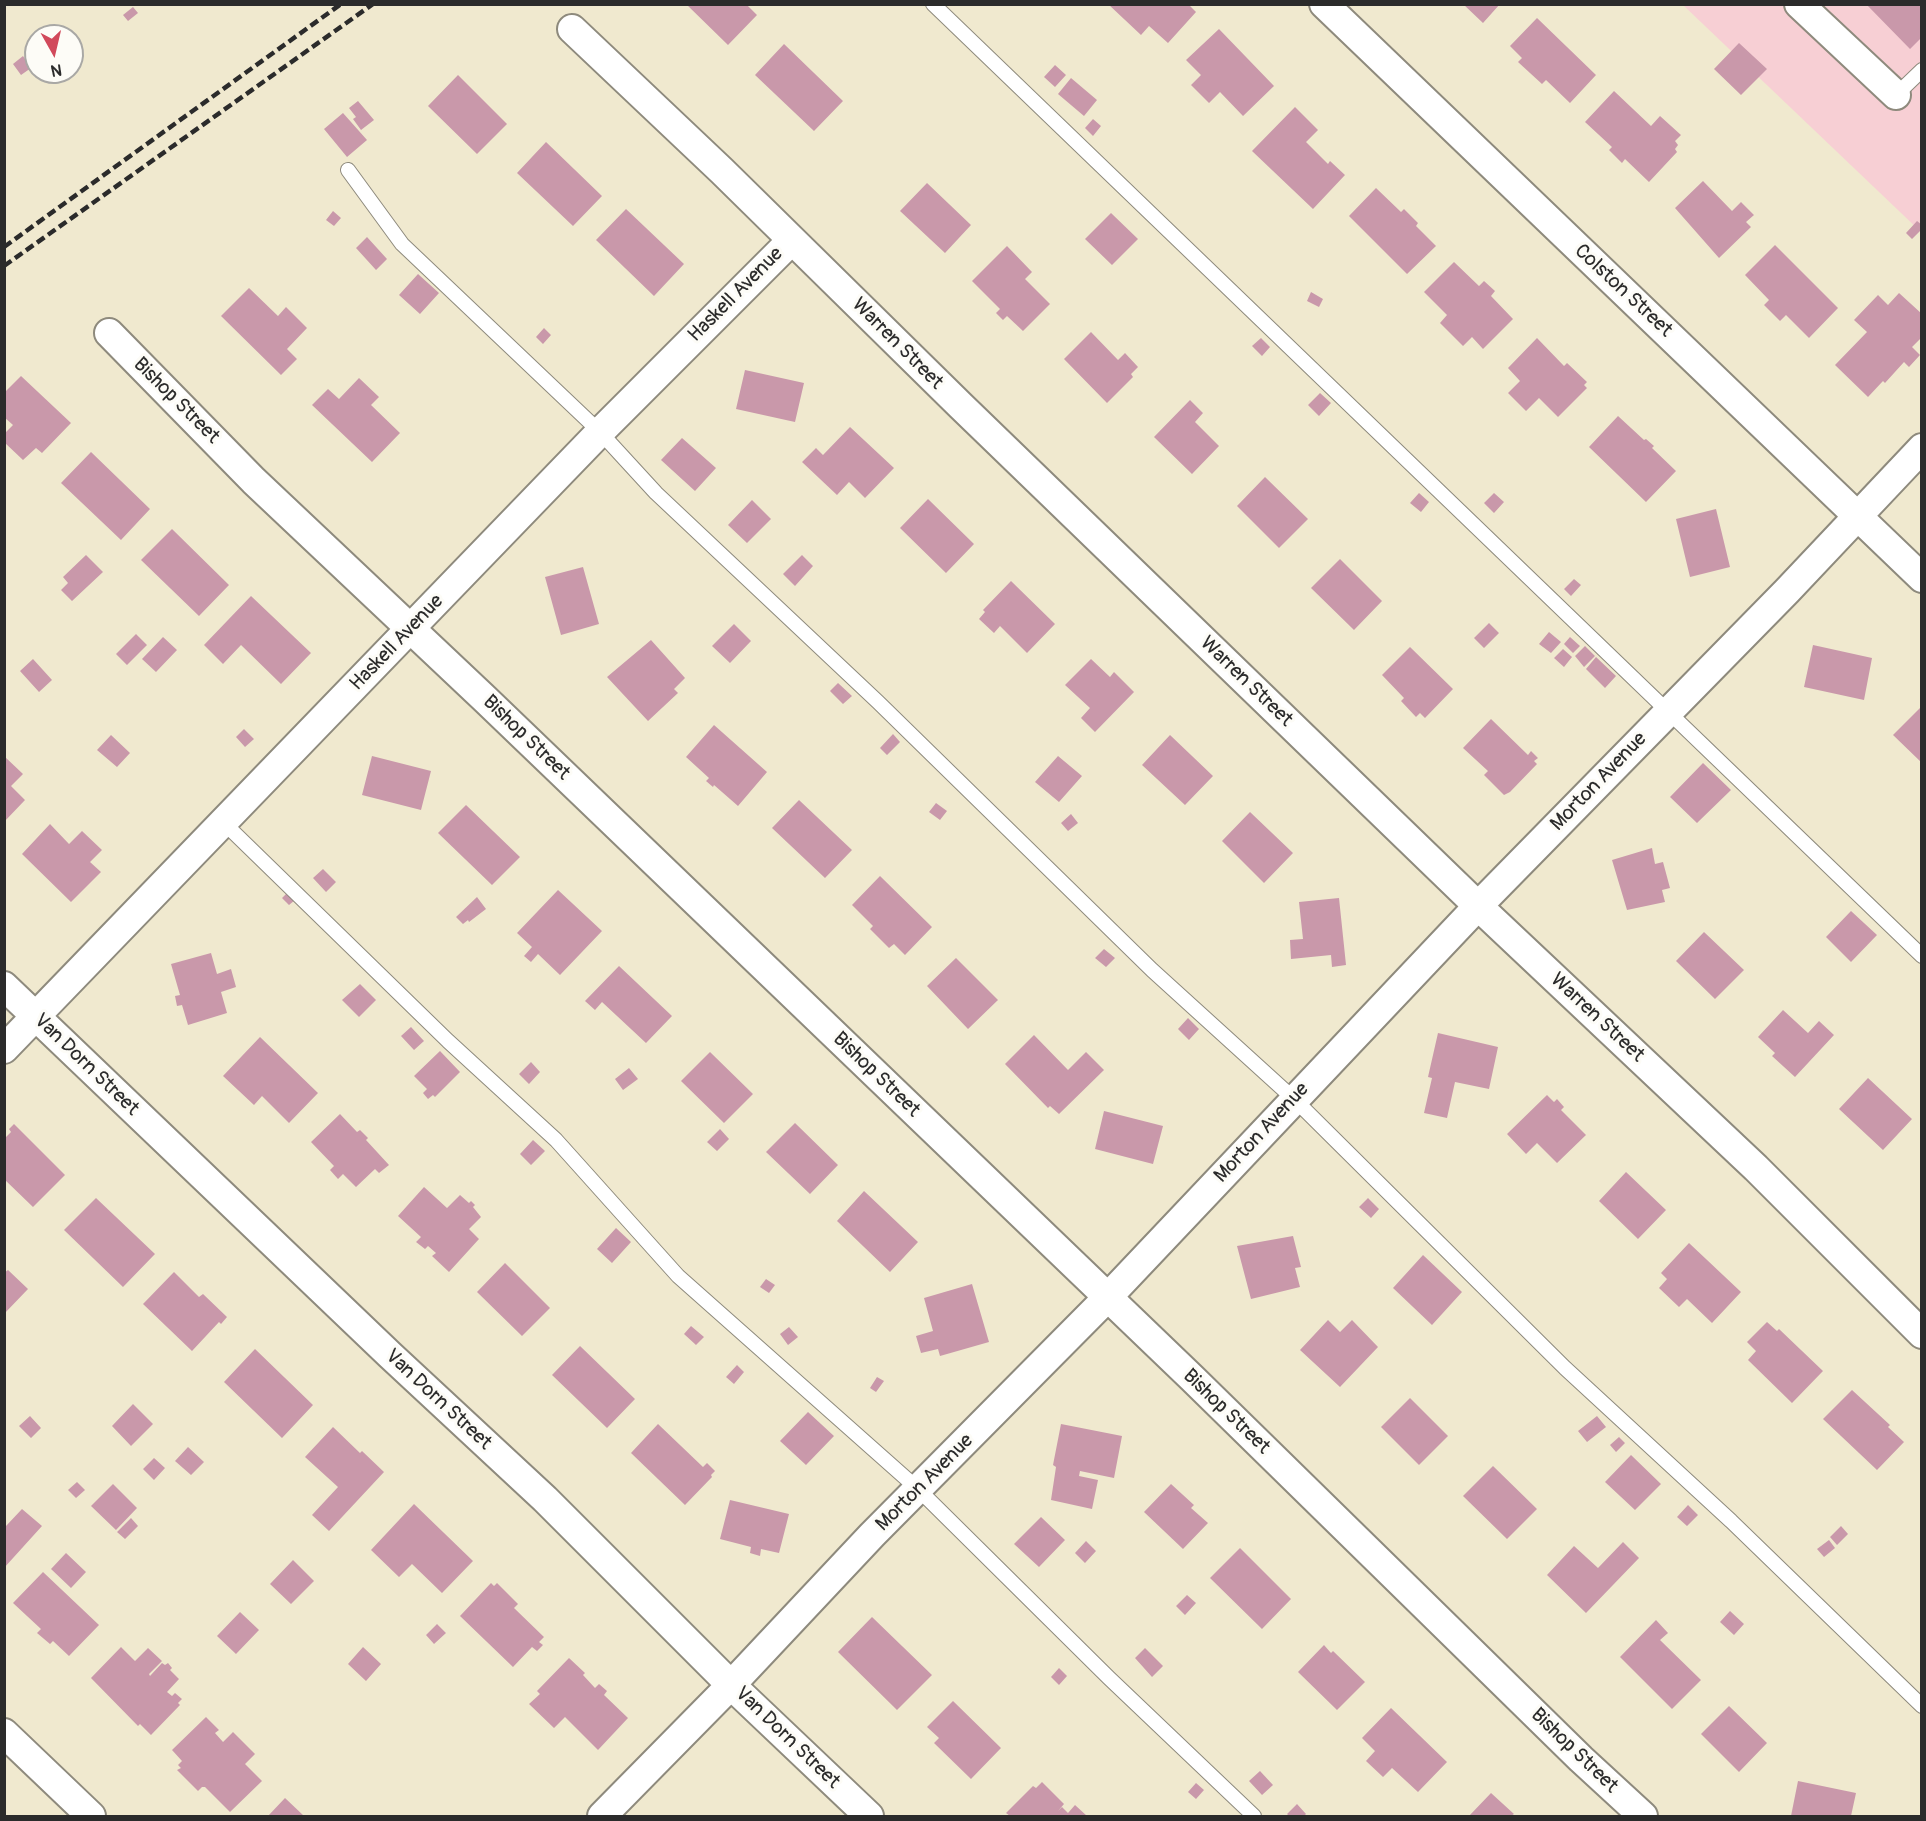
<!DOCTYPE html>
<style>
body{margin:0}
#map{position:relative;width:1926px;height:1821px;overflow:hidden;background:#f0e9cf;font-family:Pangolin,sans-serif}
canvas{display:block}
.frame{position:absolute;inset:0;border:6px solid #2b2b2b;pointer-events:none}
.north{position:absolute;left:24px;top:24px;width:60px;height:60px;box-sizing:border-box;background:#fdfcf7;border:2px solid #a9a8a5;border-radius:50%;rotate:172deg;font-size:16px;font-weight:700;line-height:24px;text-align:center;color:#2b2b2b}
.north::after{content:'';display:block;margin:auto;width:21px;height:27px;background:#d1495b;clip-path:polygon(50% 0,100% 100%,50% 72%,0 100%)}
</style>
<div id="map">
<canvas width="1926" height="1821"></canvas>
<div class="frame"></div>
<div class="north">N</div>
</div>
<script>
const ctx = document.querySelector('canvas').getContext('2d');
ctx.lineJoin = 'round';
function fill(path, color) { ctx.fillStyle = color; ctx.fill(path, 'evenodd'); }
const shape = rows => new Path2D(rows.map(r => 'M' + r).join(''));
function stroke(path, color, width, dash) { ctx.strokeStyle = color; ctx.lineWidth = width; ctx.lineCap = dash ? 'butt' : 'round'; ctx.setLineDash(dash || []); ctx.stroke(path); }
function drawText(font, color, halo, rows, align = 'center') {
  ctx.font = font + ' Pangolin,sans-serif'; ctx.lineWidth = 6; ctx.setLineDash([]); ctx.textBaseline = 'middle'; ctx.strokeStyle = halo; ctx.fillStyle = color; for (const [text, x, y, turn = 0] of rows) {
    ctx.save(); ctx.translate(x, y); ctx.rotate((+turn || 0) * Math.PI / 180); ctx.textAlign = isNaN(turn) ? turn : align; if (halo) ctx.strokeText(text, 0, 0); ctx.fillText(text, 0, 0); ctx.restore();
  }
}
const built = shape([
 [1683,5,1921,5,1921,232]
]);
const building = shape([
 [686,4,746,4,757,15,728,45],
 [1108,4,1188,4,1196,12,1168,43,1149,26,1141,35],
 [1463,4,1500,4,1483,23],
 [1866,4,1922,4,1922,37,1910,49],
 [133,7,138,13,128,21,123,15],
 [1537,18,1596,75,1570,103,1546,80,1542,84,1518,62,1522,58,1510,46],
 [1219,29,1274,86,1243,116,1220,92,1209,103,1191,85,1201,75,1186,60],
 [1739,43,1767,69,1741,95,1714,69],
 [784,44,843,101,814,131,755,75],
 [23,56,31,68,21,75,13,64],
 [1055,65,1066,75,1055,87,1044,77],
 [458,75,507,124,477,154,428,106],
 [1071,78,1097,100,1084,116,1058,94],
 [1614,91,1651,126,1660,116,1681,135,1675,141,1678,145,1675,149,1677,152,1649,182,1625,159,1622,163,1609,150,1612,147,1585,122],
 [358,101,374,120,361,130,353,119,356,117,349,108],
 [1295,107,1318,130,1306,142,1328,164,1330,161,1345,175,1313,209,1252,151],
 [343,113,367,140,347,157,324,129],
 [1093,119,1101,126,1093,136,1085,128],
 [546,142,602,196,573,226,517,173],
 [1703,181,1732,211,1741,202,1754,215,1746,222,1751,227,1719,258,1675,208],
 [927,183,971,225,945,253,900,211],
 [1376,188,1401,212,1404,209,1418,223,1416,226,1436,246,1407,274,1349,216],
 [626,209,684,264,654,296,596,240],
 [333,211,341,218,334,226,326,220],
 [1111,213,1138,239,1112,265,1085,239],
 [1917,221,1922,225,1922,229,1912,239,1906,233],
 [367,237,387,259,376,270,356,248],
 [1775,245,1838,308,1809,338,1786,315,1780,321,1764,305,1769,300,1745,275],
 [1007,246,1032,272,1025,279,1050,304,1023,331,1007,316,1003,320,996,313,1000,309,972,281],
 [1454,262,1479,286,1484,281,1495,291,1491,296,1513,319,1483,349,1472,337,1463,346,1440,323,1447,315,1424,292],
 [418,274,439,293,420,314,399,295],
 [249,288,278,316,286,307,307,328,287,349,297,359,281,375,221,316],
 [1311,292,1323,299,1319,307,1307,301],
 [1899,293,1922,314,1922,337,1912,347,1920,355,1909,367,1904,362,1885,383,1883,381,1868,397,1835,365,1867,332,1854,320,1878,295,1888,305],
 [544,328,551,335,543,344,536,337],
 [1091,332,1118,360,1125,353,1138,367,1131,374,1133,377,1107,403,1064,359],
 [1261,338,1270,347,1262,356,1252,346],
 [1537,338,1564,366,1567,363,1587,382,1584,385,1587,388,1558,417,1539,398,1526,411,1508,393,1520,381,1508,368],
 [745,370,804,383,795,422,736,409],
 [21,376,71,423,42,453,36,448,23,460,4,442,4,434,13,425,4,417,4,393],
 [359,378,379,397,371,405,400,433,372,462,312,405,328,389,339,399],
 [1320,393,1331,403,1319,416,1308,405],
 [1190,400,1203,413,1195,422,1219,446,1192,474,1154,437],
 [1618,416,1644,440,1646,439,1654,446,1652,448,1676,471,1646,502,1589,447],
 [850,427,894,468,865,498,849,482,837,495,802,462,816,448,823,455],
 [682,438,716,468,695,491,661,460],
 [91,452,150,509,121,540,61,483],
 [1265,477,1308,519,1279,548,1237,506],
 [1419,493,1429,502,1421,512,1410,503],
 [1494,493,1504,502,1494,513,1484,503],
 [928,499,974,544,946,573,900,528],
 [752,500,771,519,747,543,728,525],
 [1716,509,1730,567,1690,577,1676,519],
 [172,529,229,585,199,616,141,560],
 [86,555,103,572,72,601,61,590,68,583,63,577],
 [802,555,813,566,795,586,783,574],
 [1340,559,1382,601,1354,630,1311,588],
 [583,567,599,624,561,635,545,577],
 [1574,579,1581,585,1571,596,1564,589],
 [1011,581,1055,624,1027,653,1000,626,994,633,979,619,985,612,983,610],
 [251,596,311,653,281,684,241,645,223,664,204,645],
 [1489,623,1499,633,1484,648,1474,638],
 [734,624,751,641,730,663,712,646],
 [1549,632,1561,642,1551,653,1539,644],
 [136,634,147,645,127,665,116,654],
 [163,637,177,650,156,672,142,659],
 [1570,637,1580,646,1573,653,1564,644],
 [651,640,685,678,674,689,678,693,648,721,607,677],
 [1813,645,1872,658,1864,700,1804,687],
 [1585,646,1595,656,1584,667,1575,656],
 [1410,647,1453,689,1425,718,1420,713,1416,717,1401,701,1404,698,1382,675],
 [1563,649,1572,657,1564,667,1554,658],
 [1596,657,1616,676,1605,688,1586,669],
 [33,659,52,680,39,692,20,671],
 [1091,659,1110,677,1114,672,1134,692,1095,732,1081,718,1090,708,1065,685],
 [838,683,852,696,843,704,830,691],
 [1922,706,1922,763,1893,735],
 [1491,719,1528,755,1531,751,1538,758,1534,761,1537,764,1510,792,1504,795,1484,775,1488,771,1463,748],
 [714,725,767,772,738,806,714,785,713,787,706,781,709,778,686,757],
 [244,729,254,739,245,747,236,737],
 [893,734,900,742,887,755,880,748],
 [111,735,130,753,117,767,97,750],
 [1170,735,1213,776,1185,805,1142,765],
 [4,756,23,774,11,786,25,800,4,822],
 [372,756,431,771,421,810,362,795],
 [1058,756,1082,776,1059,802,1035,782],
 [1703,763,1731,790,1697,823,1670,797],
 [799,800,852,850,825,878,772,828],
 [936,803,947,811,940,820,929,812],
 [466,805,520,857,492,885,438,833],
 [1250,812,1293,853,1264,883,1222,841],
 [1071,814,1078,823,1068,831,1061,823],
 [50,824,69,844,82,831,102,850,90,862,101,872,71,902,22,854],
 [1652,848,1655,864,1663,862,1670,888,1662,890,1665,902,1627,910,1612,860],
 [323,869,336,882,326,892,313,878],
 [880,876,932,927,905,955,894,944,889,948,870,929,873,926,852,905],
 [558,890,602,931,560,975,538,954,531,962,524,956,532,947,517,933],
 [288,892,295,900,289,905,282,898],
 [477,897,486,909,469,922,468,920,463,924,456,917],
 [1339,898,1346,965,1332,967,1331,955,1291,959,1290,940,1303,939,1299,902],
 [1851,911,1877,935,1851,962,1826,937],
 [1704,932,1744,970,1715,999,1676,961],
 [1104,949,1115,958,1106,967,1095,958],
 [211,953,217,974,231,969,236,987,221,992,227,1013,188,1025,182,1005,177,1006,175,996,180,995,171,964],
 [956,958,998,1000,968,1029,927,986],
 [619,966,672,1016,646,1043,602,1002,595,1010,585,1001],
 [360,984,376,1000,359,1017,342,1000],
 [1783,1010,1808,1033,1819,1021,1834,1035,1795,1077,1772,1056,1775,1053,1758,1037],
 [1188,1018,1199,1029,1189,1040,1178,1029],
 [411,1027,424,1041,414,1050,401,1036],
 [1438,1033,1498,1047,1489,1089,1455,1082,1447,1118,1424,1113,1432,1078,1428,1077],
 [1034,1035,1068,1070,1086,1052,1104,1070,1059,1114,1050,1106,1048,1108,1005,1064],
 [260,1037,318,1093,289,1123,262,1096,254,1105,223,1076],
 [440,1051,460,1072,435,1097,433,1095,428,1099,423,1093,427,1089,414,1076],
 [710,1052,753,1094,724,1123,681,1081],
 [531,1062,540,1072,529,1084,519,1074],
 [629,1068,638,1079,623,1090,615,1079],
 [1868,1078,1912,1119,1883,1150,1839,1109],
 [1547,1095,1554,1102,1557,1099,1564,1107,1561,1110,1586,1135,1557,1163,1537,1143,1526,1154,1507,1134],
 [1104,1111,1163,1126,1153,1164,1095,1149],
 [340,1114,357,1132,360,1130,368,1138,366,1140,389,1165,379,1173,375,1169,356,1187,343,1174,338,1179,330,1170,334,1166,311,1142],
 [795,1123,838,1165,810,1194,766,1152],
 [14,1124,65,1175,33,1207,4,1179,4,1139,11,1132,9,1129],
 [720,1129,729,1139,717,1151,707,1142],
 [533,1140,545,1151,531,1165,520,1154],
 [1626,1172,1666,1210,1638,1239,1599,1201],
 [424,1187,447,1208,460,1195,469,1203,471,1201,475,1205,473,1207,481,1217,469,1229,479,1239,449,1272,432,1256,436,1253,428,1246,425,1249,416,1242,421,1237,398,1216],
 [864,1191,918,1242,890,1272,837,1221],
 [96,1198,155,1254,123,1287,64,1230],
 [1368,1198,1379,1209,1371,1218,1359,1207],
 [616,1228,631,1242,612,1263,597,1249],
 [1293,1236,1301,1267,1295,1268,1300,1287,1251,1299,1237,1246],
 [1689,1243,1741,1292,1712,1323,1687,1299,1679,1307,1659,1288,1667,1279,1661,1273],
 [1423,1255,1462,1292,1432,1325,1393,1288],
 [505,1263,550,1308,522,1336,477,1292],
 [8,1270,28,1289,4,1314,4,1273],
 [174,1272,199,1297,203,1294,227,1317,221,1324,219,1322,192,1351,143,1304],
 [766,1279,775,1285,769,1293,760,1287],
 [972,1284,989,1342,940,1356,938,1349,921,1353,916,1336,933,1331,924,1298],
 [1328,1320,1340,1332,1352,1320,1378,1347,1340,1387,1300,1350],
 [1767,1322,1777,1331,1779,1329,1823,1371,1792,1403,1748,1360,1756,1351,1747,1342],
 [691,1326,704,1337,696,1345,684,1334],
 [789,1327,798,1337,788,1345,780,1334],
 [580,1346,635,1399,607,1428,552,1375],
 [255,1349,313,1405,282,1438,224,1382],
 [737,1365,744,1372,734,1384,726,1377],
 [877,1377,884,1381,876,1392,870,1388],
 [1852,1390,1890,1425,1888,1427,1904,1442,1877,1470,1823,1419],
 [1410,1398,1448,1436,1419,1465,1381,1427],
 [133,1404,153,1424,131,1446,112,1426],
 [808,1412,834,1436,806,1465,780,1441],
 [30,1416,41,1428,31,1438,19,1426],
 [1597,1416,1606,1427,1587,1442,1578,1431],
 [658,1424,703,1467,707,1463,715,1471,711,1475,712,1477,685,1505,631,1453],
 [1061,1424,1122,1436,1114,1478,1080,1471,1079,1476,1098,1480,1092,1509,1051,1500,1056,1467,1053,1465],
 [333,1427,360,1453,362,1451,384,1472,329,1531,312,1515,338,1487,305,1457],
 [1619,1437,1625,1443,1616,1452,1610,1445],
 [188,1447,204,1462,191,1475,175,1461],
 [1631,1455,1661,1484,1635,1510,1605,1482],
 [154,1458,165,1468,154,1480,143,1469],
 [1493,1466,1537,1509,1507,1539,1463,1496],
 [77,1482,85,1490,76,1498,68,1490],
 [113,1484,137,1508,116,1530,91,1506],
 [1171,1484,1194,1505,1191,1508,1208,1523,1183,1549,1144,1512],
 [730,1500,789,1514,779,1553,761,1549,760,1556,750,1553,751,1547,720,1539],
 [414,1504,473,1561,442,1593,412,1564,399,1577,371,1550],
 [1688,1505,1698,1515,1687,1526,1677,1517],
 [22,1509,42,1526,4,1568,4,1524,6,1526],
 [1041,1517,1065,1540,1039,1567,1014,1544],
 [131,1518,138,1526,125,1539,117,1532],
 [1841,1526,1848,1534,1837,1545,1830,1537],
 [1829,1540,1835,1548,1824,1557,1817,1549],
 [1086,1541,1096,1551,1085,1563,1075,1553],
 [1623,1542,1639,1558,1586,1613,1547,1575,1574,1546,1598,1568],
 [1240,1548,1291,1599,1262,1629,1210,1578],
 [66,1553,86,1572,71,1588,51,1569],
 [293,1560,314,1581,291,1604,270,1584],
 [43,1572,99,1625,69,1656,53,1641,50,1644,37,1633,41,1629,13,1603],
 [491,1583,494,1586,497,1583,518,1604,514,1608,544,1637,539,1642,543,1645,537,1651,532,1647,513,1667,460,1616],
 [1187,1595,1196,1603,1185,1615,1176,1606],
 [1730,1611,1744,1624,1734,1635,1720,1622],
 [240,1612,259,1630,236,1654,217,1636],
 [872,1617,932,1675,897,1710,838,1652],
 [1656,1620,1668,1633,1660,1640,1701,1680,1672,1709,1620,1657],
 [437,1624,446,1633,434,1644,426,1635],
 [1324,1645,1331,1653,1333,1651,1365,1682,1337,1710,1298,1672],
 [121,1647,135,1661,148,1648,162,1661,149,1674,150,1676,162,1663,165,1665,168,1663,172,1668,170,1670,179,1679,167,1692,172,1696,175,1693,182,1699,178,1703,180,1705,151,1735,140,1724,138,1726,91,1678],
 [363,1647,381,1664,366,1681,348,1664],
 [1145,1648,1163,1666,1152,1677,1135,1658],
 [569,1658,585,1673,583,1675,595,1688,599,1684,607,1691,604,1695,628,1718,598,1750,565,1717,554,1728,529,1704,540,1694,537,1691],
 [1059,1668,1067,1676,1059,1685,1051,1677],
 [953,1701,1001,1748,971,1779,934,1743,939,1738,927,1727],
 [1729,1706,1767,1743,1739,1772,1701,1734],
 [1391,1708,1447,1762,1418,1792,1392,1768,1383,1777,1366,1761,1375,1751,1362,1738],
 [206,1717,219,1730,215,1733,223,1742,233,1732,255,1754,245,1764,262,1781,230,1812,205,1787,202,1787,198,1791,177,1770,181,1768,178,1765,182,1761,172,1750],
 [1260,1771,1273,1785,1262,1795,1249,1781],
 [1798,1781,1856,1793,1851,1816,1791,1816],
 [1042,1782,1064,1804,1058,1811,1062,1807,1068,1813,1075,1805,1087,1816,1010,1816,1006,1813,1033,1786,1036,1788],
 [1196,1783,1204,1790,1196,1799,1188,1792],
 [1491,1793,1514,1814,1511,1816,1469,1816],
 [285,1798,304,1816,268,1816],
 [1297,1804,1306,1814,1304,1816,1289,1816,1287,1814]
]);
const lane = shape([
 [933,4,1922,956],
 [1896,95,1922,70],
 [348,170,402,244,600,432,656,493,878,702,1152,970,1294,1099,1565,1368,1731,1521,1922,1706],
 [223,822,448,1041,556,1140,678,1276,918,1489,1109,1678,1254,1816]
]);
const street = shape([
 [1324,4,1922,578],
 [1799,4,1896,95],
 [572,29,722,171,961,406,1478,906,1756,1168,1922,1334],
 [109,333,254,481,485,699,1192,1378,1581,1759,1643,1816],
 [4,986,390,1355,545,1499,731,1685,869,1816],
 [4,1049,600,432,792,240],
 [4,1733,91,1816],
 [602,1816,731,1685,872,1535,1107,1298,1478,906,1787,591,1922,448]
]);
const rail = shape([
 [4,247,341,4],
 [4,266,373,4]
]);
const streetNames = [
 ["Colston Street",1623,291,43],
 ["Haskell Avenue",736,295,-45],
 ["Warren Street",897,344,45],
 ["Bishop Street",176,401,45],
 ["Haskell Avenue",397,643,-46],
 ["Warren Street",1246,682,44],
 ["Bishop Street",526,738,44],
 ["Morton Avenue",1599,782,-46],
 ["Warren Street",1597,1018,43],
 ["Van Dorn Street",86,1065,44],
 ["Bishop Street",876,1075,44],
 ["Morton Avenue",1262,1133,-47],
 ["Van Dorn Street",438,1400,43],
 ["Bishop Street",1226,1412,44],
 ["Morton Avenue",925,1483,-45],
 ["Van Dorn Street",787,1738,44],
 ["Bishop Street",1574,1751,44]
];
fill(built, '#f7cfd4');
fill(building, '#c998aa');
stroke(lane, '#8e8a7d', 16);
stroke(street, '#8e8a7d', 32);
stroke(lane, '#fff', 14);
stroke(street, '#fff', 28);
stroke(rail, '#2b2b2b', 4.5, [9, 4.5]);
drawText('20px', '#2b2b2b', '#fdfcf7', streetNames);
</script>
